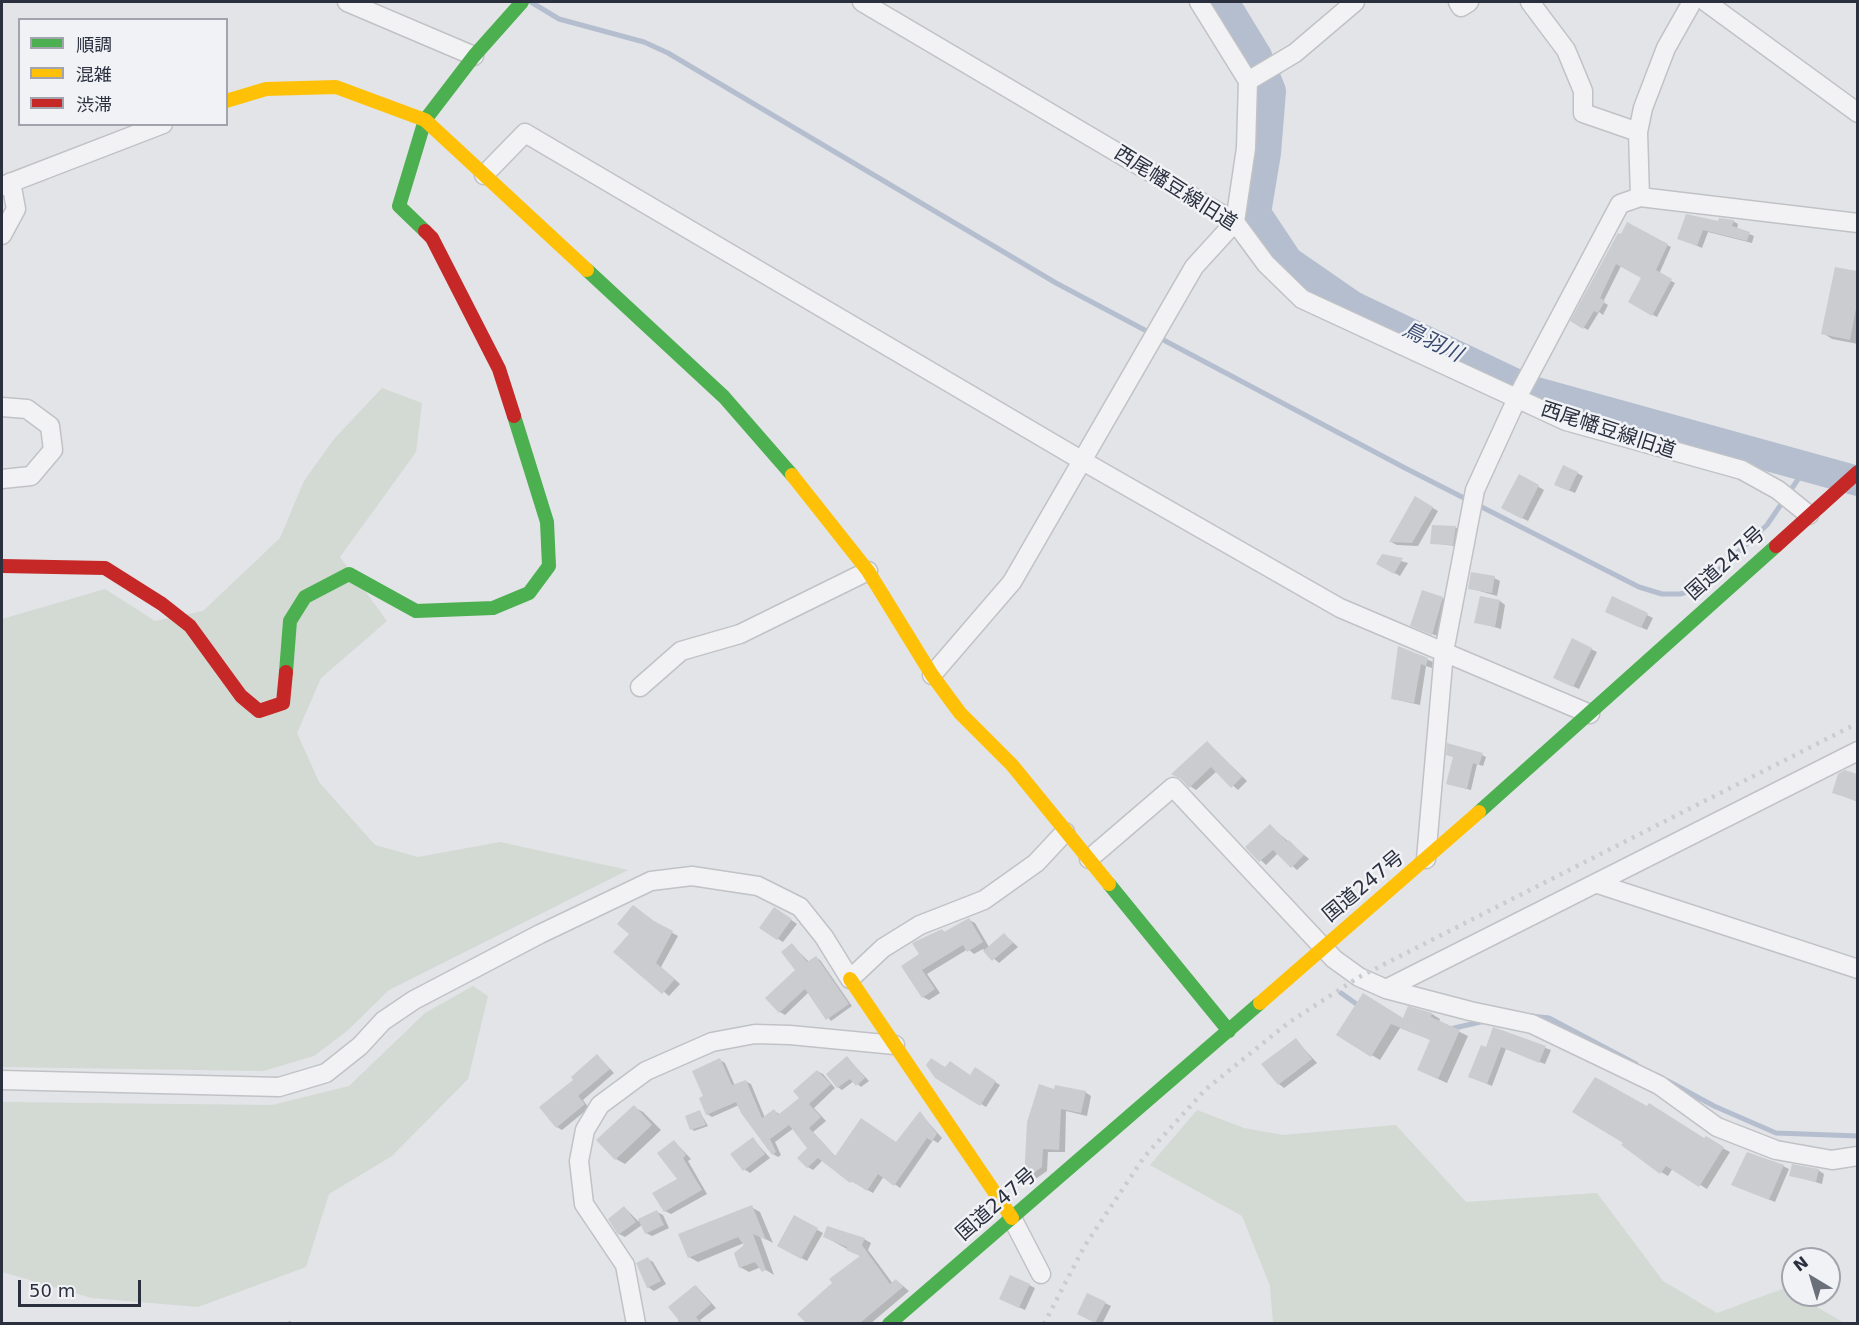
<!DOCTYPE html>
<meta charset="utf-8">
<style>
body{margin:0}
#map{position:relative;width:1859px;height:1325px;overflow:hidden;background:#e2e4e7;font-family:"DejaVu Sans","Noto Sans JP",sans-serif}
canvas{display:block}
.frame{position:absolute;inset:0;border:3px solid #2b303f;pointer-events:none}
.legend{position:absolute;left:18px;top:18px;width:210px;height:108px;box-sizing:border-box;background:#f1f2f6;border:2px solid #a2a4ad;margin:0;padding:8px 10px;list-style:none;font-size:18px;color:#2b303f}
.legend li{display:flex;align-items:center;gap:12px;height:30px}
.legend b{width:30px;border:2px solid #a2a4ad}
.north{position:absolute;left:1781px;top:1247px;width:60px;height:60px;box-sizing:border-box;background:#f1f2f6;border:2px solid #a2a4ad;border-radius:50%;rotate:322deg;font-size:16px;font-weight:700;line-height:24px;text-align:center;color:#2b303f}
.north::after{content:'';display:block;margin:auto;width:21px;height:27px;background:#6b6f7a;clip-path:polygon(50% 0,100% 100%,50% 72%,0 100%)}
.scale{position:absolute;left:18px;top:1280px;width:123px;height:27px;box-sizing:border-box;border:3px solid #2b303f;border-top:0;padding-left:8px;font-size:18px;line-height:21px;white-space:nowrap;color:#2b303f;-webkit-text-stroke:4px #f1f2f6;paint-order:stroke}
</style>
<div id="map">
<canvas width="1859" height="1325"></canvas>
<div class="frame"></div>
<ul class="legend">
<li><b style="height:8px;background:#4caf50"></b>順調</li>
<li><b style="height:8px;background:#ffc107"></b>混雑</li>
<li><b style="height:8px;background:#c62828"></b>渋滞</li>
</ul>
<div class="north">N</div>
<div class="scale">50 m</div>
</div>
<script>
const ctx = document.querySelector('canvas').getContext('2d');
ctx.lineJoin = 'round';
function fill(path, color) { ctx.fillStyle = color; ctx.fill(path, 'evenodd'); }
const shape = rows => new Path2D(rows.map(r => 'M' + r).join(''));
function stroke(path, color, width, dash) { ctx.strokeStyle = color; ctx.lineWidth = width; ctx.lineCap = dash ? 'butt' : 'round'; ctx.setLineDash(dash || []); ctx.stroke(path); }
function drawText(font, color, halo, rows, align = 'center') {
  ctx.font = font + ' "DejaVu Sans","Noto Sans JP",sans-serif'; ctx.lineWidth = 5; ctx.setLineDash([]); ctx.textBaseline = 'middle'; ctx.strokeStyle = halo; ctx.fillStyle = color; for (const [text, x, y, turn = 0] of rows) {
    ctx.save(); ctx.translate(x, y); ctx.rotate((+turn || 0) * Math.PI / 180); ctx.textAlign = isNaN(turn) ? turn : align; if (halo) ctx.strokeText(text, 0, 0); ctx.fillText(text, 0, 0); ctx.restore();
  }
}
const green = shape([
 [382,388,422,403,416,452,340,557,387,621,321,678,297,733,319,782,375,845,418,857,500,842,628,870,389,990,347,1031,314,1056,263,1071,2,1067,2,619,105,589,155,621,203,611,280,538,304,481,334,439],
 [473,986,488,996,468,1079,392,1156,329,1194,306,1267,198,1307,92,1298,2,1272,2,1102,272,1105,349,1086,425,1013],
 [1197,1110,1244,1128,1283,1135,1396,1125,1466,1202,1597,1193,1663,1281,1717,1313,1785,1288,1844,1323,1273,1323,1270,1286,1242,1216,1150,1165]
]);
const shadow = shape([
 [1733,221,1738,224,1737,229,1754,236,1752,243,1708,232,1702,248,1679,238,1720,223],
 [1628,224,1671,247,1659,274,1675,283,1657,317,1630,302,1643,278,1621,266,1603,302,1608,305,1603,315,1599,312,1588,330,1572,321],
 [1836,269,1858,273,1858,344,1832,339,1823,333],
 [1577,473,1583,476,1575,493,1561,487],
 [1520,476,1544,490,1528,521,1503,508],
 [1416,498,1438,511,1418,546,1397,545,1391,542],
 [1433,526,1458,528,1455,546,1431,543],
 [1383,556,1408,563,1400,576,1378,564],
 [1494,578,1500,581,1497,596,1469,588],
 [1443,598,1447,601,1437,636,1417,628],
 [1613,598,1653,618,1647,630,1612,614],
 [1500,601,1505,605,1501,629,1476,622],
 [1400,648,1433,662,1432,668,1426,666,1420,705,1393,699],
 [1591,649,1597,652,1579,689,1560,680],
 [1207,742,1247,781,1238,790,1217,771,1196,790,1190,786],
 [1482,755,1486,757,1483,766,1477,764,1471,790,1448,784],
 [1845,772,1858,775,1858,802,1834,792],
 [1270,826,1309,859,1297,870,1278,853,1266,865,1247,847],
 [780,912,797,924,783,942,761,928],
 [969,920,975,923,989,947,1005,935,1018,947,999,963,983,949,974,954,968,949,927,974,940,993,929,1000,923,997,921,955,942,930,946,933],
 [658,925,678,936,661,967,680,984,669,996,616,951],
 [792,945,809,962,816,958,820,960,852,1006,831,1021,809,992,785,1015,780,1012,767,998,797,970],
 [1408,1008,1432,1014,1440,1019,1439,1022,1468,1036,1447,1083,1427,1074,1431,1040,1400,1028,1380,1060,1338,1035,1404,1020],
 [1494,1029,1551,1050,1545,1064,1506,1049,1492,1086,1475,1079],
 [1296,1040,1317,1063,1284,1088,1279,1084],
 [598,1056,614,1073,583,1100,589,1108,562,1130,557,1127,575,1080],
 [847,1058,869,1081,861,1087,854,1081,842,1090,838,1087],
 [720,1060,725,1063,735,1086,745,1081,751,1084,765,1118,774,1111,781,1115,801,1098,817,1071,823,1074,835,1088,814,1108,826,1121,813,1132,836,1157,896,1143,920,1113,942,1138,938,1143,933,1140,900,1188,884,1176,873,1193,851,1181,823,1160,813,1170,808,1167,809,1148,794,1128,775,1142,781,1155,778,1157,773,1154,739,1105,712,1117,707,1114,705,1096],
 [946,1069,970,1076,975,1069,1000,1085,986,1107,937,1077],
 [1085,1092,1091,1096,1087,1116,1066,1111,1065,1152,1048,1152,1047,1171,1031,1182,1026,1179,1028,1122],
 [634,1107,643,1112,661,1130,625,1164,616,1159],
 [1647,1108,1730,1152,1707,1189,1673,1168,1668,1176,1661,1172],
 [700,1112,708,1126,694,1131,692,1129],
 [753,1139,770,1158,750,1173,744,1169],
 [675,1142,691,1159,688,1161,707,1194,671,1214,665,1211,679,1179],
 [1783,1166,1789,1169,1775,1202,1739,1187],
 [1818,1170,1824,1174,1822,1184,1791,1175],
 [751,1207,760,1212,773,1243,760,1236,774,1275,761,1267,749,1272,740,1267,744,1243,698,1262,689,1257],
 [625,1208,638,1221,657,1212,663,1215,669,1228,652,1236,646,1233,642,1225,625,1237,619,1234],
 [794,1217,823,1233,807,1261,779,1246],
 [825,1237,864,1239,871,1243,868,1250,893,1284,896,1280,909,1291,870,1324,808,1324,799,1314,862,1257],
 [648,1259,653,1262,666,1284,654,1291,648,1287],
 [1029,1285,1035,1288,1025,1310,1007,1302],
 [696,1286,716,1308,700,1320,702,1324,681,1324,678,1320],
 [1105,1303,1111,1306,1102,1324,1084,1317],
 [290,1321,295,1324,282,1324]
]);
const stream = shape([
 [531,2,559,19,644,42,668,53,1056,283,1405,468,1639,587,1662,594,1680,594,1698,589,1767,525,1807,466],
 [1341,993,1362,1008],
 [1531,1016,1549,1018,1636,1064],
 [1450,1029,1485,1021],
 [1668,1081,1714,1106,1776,1133,1858,1136]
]);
const river = shape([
 [1224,2,1257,56,1271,91,1266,153,1256,213,1288,261,1353,306,1529,390,1858,481]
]);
const building = shape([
 [1686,214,1718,221,1719,218,1734,220,1732,226,1750,232,1747,241,1703,230,1697,246,1677,239],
 [1627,222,1668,244,1656,270,1672,279,1652,316,1628,302,1641,278,1616,264,1600,298,1605,301,1598,313,1594,311,1583,329,1570,321,1618,233,1621,234],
 [1835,267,1857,271,1857,303,1850,340,1821,334],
 [1563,465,1578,472,1569,491,1554,485],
 [1519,474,1539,485,1522,519,1501,508],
 [1415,496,1433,507,1412,543,1389,542],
 [1432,525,1456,526,1453,545,1430,544],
 [1382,554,1403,558,1394,574,1376,564],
 [1471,572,1495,576,1492,593,1468,589],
 [1422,590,1443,597,1432,635,1410,626],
 [1480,596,1500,600,1495,627,1474,623],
 [1612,596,1648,613,1641,628,1605,612],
 [1572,638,1592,648,1573,687,1553,678],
 [1398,646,1428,658,1426,666,1421,664,1414,703,1391,699],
 [1207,741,1242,777,1231,788,1211,767,1189,788,1181,779,1171,774],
 [1447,743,1483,753,1479,765,1473,763,1467,789,1446,784,1453,757,1446,755],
 [1845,770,1857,774,1857,801,1832,793,1838,774],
 [1270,824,1287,842,1289,840,1304,855,1291,868,1273,850,1259,862,1245,847],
 [633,905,654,921,673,931,656,963,675,979,662,994,613,952,629,934,617,924],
 [774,907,792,919,777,940,759,928],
 [969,918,983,942,967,952,963,945,922,970,935,989,922,998,901,966,919,954,912,943,942,929,944,932],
 [1004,933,1013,943,992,961,983,951],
 [792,943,807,962,816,956,849,1004,826,1020,805,989,779,1013,765,998,795,970,781,952],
 [1363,993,1403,1018,1408,1006,1432,1013,1431,1017,1460,1030,1438,1079,1417,1070,1430,1040,1391,1024,1371,1057,1336,1035],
 [1493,1027,1546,1046,1539,1063,1501,1047,1487,1084,1468,1077,1481,1045,1486,1047],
 [1296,1038,1312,1059,1278,1085,1261,1064],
 [597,1054,610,1069,578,1096,585,1104,556,1128,539,1107,573,1080,571,1077],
 [847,1056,865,1078,856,1086,850,1079,837,1088,826,1074],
 [720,1058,732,1085,746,1080,762,1118,774,1109,778,1115,799,1098,793,1091,817,1070,831,1084,809,1104,821,1117,809,1128,835,1156,861,1118,896,1142,920,1111,937,1134,932,1141,927,1138,894,1186,878,1174,867,1191,852,1181,850,1183,818,1158,807,1168,797,1158,807,1148,789,1125,770,1139,776,1152,772,1155,741,1113,736,1102,706,1115,699,1098,703,1096,692,1071],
 [931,1058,945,1067,950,1061,970,1075,975,1067,996,1081,980,1106,935,1078,926,1065],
 [1595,1077,1647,1106,1649,1103,1704,1138,1706,1136,1724,1147,1699,1187,1666,1166,1660,1174,1621,1145,1623,1143,1572,1112],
 [1039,1084,1054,1089,1055,1085,1086,1091,1081,1113,1061,1109,1059,1150,1043,1149,1042,1167,1024,1180,1027,1122],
 [634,1105,652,1125,615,1160,596,1140],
 [700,1110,706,1125,690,1130,685,1116],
 [753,1137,765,1154,743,1171,730,1154],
 [674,1140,686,1155,683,1158,702,1190,664,1212,652,1193,677,1179,657,1153],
 [1747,1152,1784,1165,1769,1200,1731,1185],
 [1792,1164,1819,1169,1816,1182,1789,1176],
 [752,1205,766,1240,753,1234,766,1270,762,1272,755,1262,739,1268,734,1253,744,1245,738,1237,688,1258,678,1234],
 [624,1206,636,1222,618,1235,608,1219],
 [657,1210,664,1225,645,1234,638,1219],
 [794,1215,818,1228,801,1259,777,1246],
 [827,1226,865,1238,862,1245,890,1284,896,1279,903,1287,860,1323,806,1323,797,1314,832,1283,829,1279,860,1256,846,1250,847,1247,823,1237],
 [648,1257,661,1281,647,1288,636,1263],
 [1010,1275,1030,1284,1019,1308,999,1299],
 [695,1285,711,1304,696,1317,701,1323,681,1323,668,1307],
 [1087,1293,1106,1302,1095,1323,1077,1314]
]);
const street = shape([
 [347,2,474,56],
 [862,2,1235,222,1266,264,1302,299,1566,421,1742,470,1778,490,1809,515],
 [1458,2,1461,7,1469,2],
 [1530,2,1566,50,1583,91,1583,113,1638,132],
 [1706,2,1858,113],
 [1248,81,1295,53,1355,2],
 [484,175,525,133,1081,460,1340,608,1590,714],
 [2,186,163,124],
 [1640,197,1638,132,1643,108,1666,48,1692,2],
 [2,235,16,209,11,182],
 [2,407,27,409,50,426,53,450,31,476,2,479],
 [932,675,1012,582,1194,267,1235,222,1246,148,1248,81,1199,2],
 [640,687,681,651,740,634,868,571],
 [1089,859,1173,787,1334,959,1359,977,1386,989,1470,1011,1532,1024,1659,1085,1717,1127,1776,1150,1832,1160,1858,1156],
 [1426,859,1444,652,1475,490,1519,394,1620,204,1640,197,1858,223],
 [1598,884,1858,969],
 [1386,989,1858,751],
 [2,1080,279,1087,326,1073,360,1046,383,1021,414,1000,540,934,651,881,692,876,758,886,800,907,824,937,850,979,883,948,920,925,984,900,1036,863,1065,832],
 [1012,1218,1041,1274],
 [636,1324,625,1265,584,1204,579,1161,585,1130,600,1105,646,1071,712,1042,755,1034,790,1035,895,1045]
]);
const fast = shape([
 [425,231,399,206,425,120,474,56,522,2],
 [587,270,724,397,792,475],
 [286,672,290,621,305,597,349,574,416,611,493,608,529,593,549,566,547,522,514,416],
 [1479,812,1776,546],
 [1109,884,1229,1031],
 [889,1324,1260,1003]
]);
const slow = shape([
 [226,101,266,89,336,87,425,120,587,270],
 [792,475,868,571,932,675,960,713,1012,765,1109,884],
 [850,979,1012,1218],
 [1260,1003,1479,812]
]);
const jam = shape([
 [425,231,432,238,499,369,514,416],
 [1776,546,1858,472],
 [2,566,105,568,162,604,190,626,241,696,259,711,283,703,286,672]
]);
const rail = shape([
 [1044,1324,1084,1247,1144,1157,1205,1090,1288,1023,1359,977,1858,723]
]);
const streetNames = [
 ["西尾幡豆線旧道",1175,189,32],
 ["西尾幡豆線旧道",1608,431,18],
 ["国道247号",1726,564,-42],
 ["国道247号",1364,887,-40],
 ["国道247号",997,1205,-41]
];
const waterNames = [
 ["鳥羽川",1432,343,26]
];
fill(green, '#d2dad3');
fill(shadow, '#0003');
stroke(stream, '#b4becf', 5);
stroke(river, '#b4becf', 30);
fill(building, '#cbcccf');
stroke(street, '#c1c2c5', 21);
stroke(street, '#f2f2f4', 18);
stroke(fast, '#4caf50', 14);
stroke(slow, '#ffc107', 14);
stroke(jam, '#c62828', 14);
stroke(rail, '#cbcccf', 4.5, [3, 6]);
drawText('20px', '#2b303f', '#f1f2f6', streetNames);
drawText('italic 21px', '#394a6f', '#f1f2f6', waterNames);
</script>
